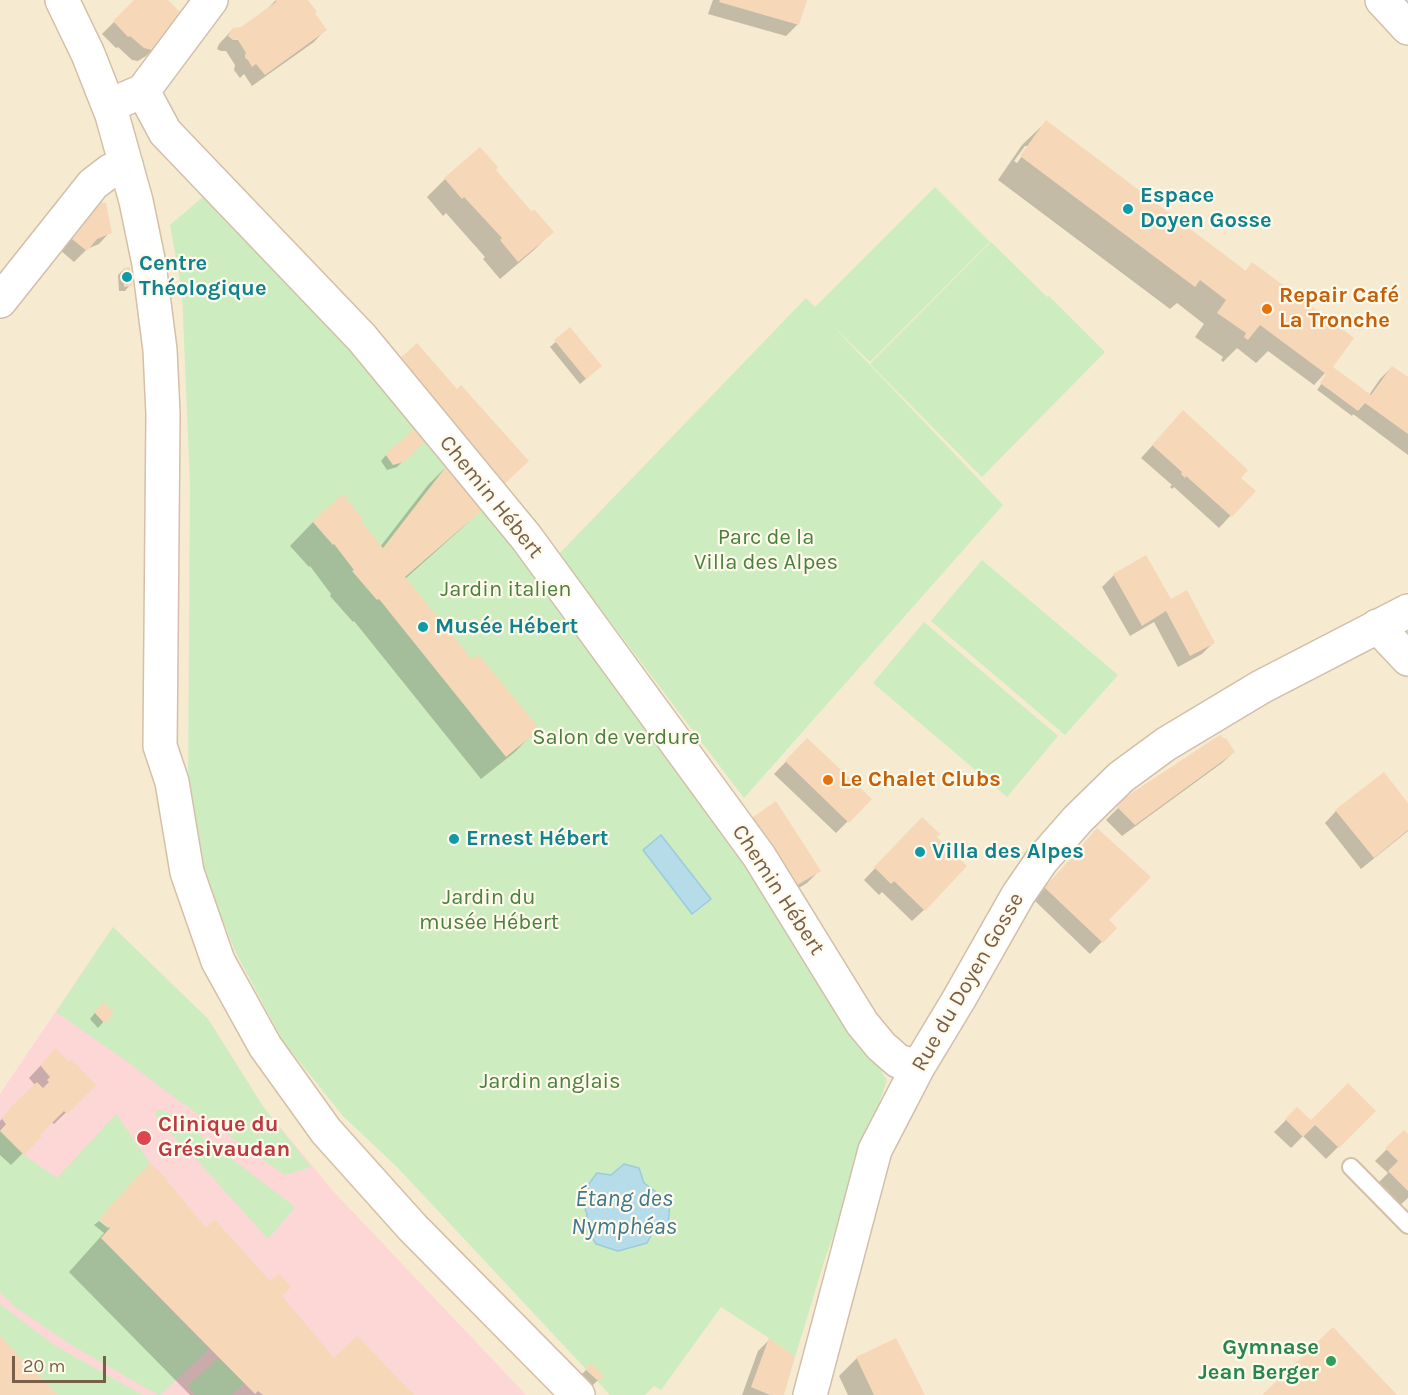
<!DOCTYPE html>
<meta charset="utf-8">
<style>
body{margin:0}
#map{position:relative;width:1408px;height:1395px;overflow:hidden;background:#fef7e4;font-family:Karla,sans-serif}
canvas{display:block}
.scale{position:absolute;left:12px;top:1356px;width:94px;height:27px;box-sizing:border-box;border:3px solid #795f47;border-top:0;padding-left:8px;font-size:18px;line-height:21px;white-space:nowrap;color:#795f47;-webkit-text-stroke:4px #fffaec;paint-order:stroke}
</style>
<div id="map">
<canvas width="1408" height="1395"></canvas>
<div class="scale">20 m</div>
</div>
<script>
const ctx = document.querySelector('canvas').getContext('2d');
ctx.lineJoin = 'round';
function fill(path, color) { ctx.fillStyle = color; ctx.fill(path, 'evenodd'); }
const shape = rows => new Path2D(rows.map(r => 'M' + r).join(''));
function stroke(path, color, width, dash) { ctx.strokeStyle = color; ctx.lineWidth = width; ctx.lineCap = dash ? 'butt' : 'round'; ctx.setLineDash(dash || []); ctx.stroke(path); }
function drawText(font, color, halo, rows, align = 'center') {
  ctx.font = font + ' Karla,sans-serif'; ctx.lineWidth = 4.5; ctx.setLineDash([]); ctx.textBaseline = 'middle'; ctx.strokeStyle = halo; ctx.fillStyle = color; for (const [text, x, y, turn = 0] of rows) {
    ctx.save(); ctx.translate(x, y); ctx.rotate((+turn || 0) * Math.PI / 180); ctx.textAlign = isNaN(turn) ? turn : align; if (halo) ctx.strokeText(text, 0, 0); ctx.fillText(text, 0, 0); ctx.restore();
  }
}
const residential = shape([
 [0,0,1408,0,1408,1395,0,1395]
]);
const medical = shape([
 [113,927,208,1019,264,1108,333,1191,526,1395,0,1395,0,1094]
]);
const green = shape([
 [935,187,990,242,870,362,832,325,1003,505,744,798,559,554,806,298,815,307],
 [203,197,353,349,494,513,688,771,887,1080,825,1259,795,1357,769,1338,721,1307,661,1390,654,1386,645,1395,610,1395,398,1168,343,1116,283,1041,235,951,202,867,188,781,190,485,182,291,170,225],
 [991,242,1047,297,1049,296,1105,352,982,477,870,364],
 [982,560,1118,675,1065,735,931,621],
 [924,622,1058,736,1007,797,873,683],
 [113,927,208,1019,264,1108,311,1167,285,1175,175,1098,129,1063,56,1012],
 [159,1109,171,1114,195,1131,295,1207,268,1239,194,1157,161,1124,156,1116,156,1111],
 [116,1114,150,1163,99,1219,110,1228,101,1238,209,1349,160,1395,158,1395,73,1346,15,1307,0,1292,0,1131,24,1155,57,1178],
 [0,1304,54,1345,143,1395,57,1395,0,1336],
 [218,1358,244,1383,232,1395,194,1395,188,1386]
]);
const water = shape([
 [661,835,711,899,692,914,643,850,661,835],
 [624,1164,639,1168,644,1183,670,1202,668,1226,653,1232,647,1243,618,1251,596,1244,585,1226,587,1214,585,1209,589,1203,588,1185,597,1173,611,1175,624,1164]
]);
const shadow = shape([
 [136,0,166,0,158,44,146,56,138,61,132,60,118,47,116,48,102,34],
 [276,0,307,0,313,13,325,30,314,42,252,86,244,74,240,78,234,70,235,65,226,51,221,51,217,49,219,44,233,29,242,28,266,10],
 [713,0,805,0,798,24,786,36,708,14],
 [1046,122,1245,272,1252,264,1330,367,1369,395,1380,379,1392,367,1408,379,1408,455,1353,414,1352,416,1316,389,1317,390,1330,372,1326,372,1314,385,1268,351,1256,363,1237,348,1223,362,1221,360,1223,357,1195,337,1204,324,1177,303,1170,309,998,180,1022,145],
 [1025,146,1029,146,1017,163,1014,161],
 [480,149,494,170,532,214,552,232,534,250,500,279,483,259,485,257,446,213,443,216,427,197,445,179],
 [105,205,110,232,99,244,87,249,74,262,53,244],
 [124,269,130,285,125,291,119,291,118,275],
 [570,329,595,371,580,384,550,347],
 [1172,424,1239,478,1253,491,1219,528,1174,487,1172,489,1170,487,1172,485,1141,458],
 [429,435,397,467,387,470,381,461,386,455],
 [451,462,485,506,461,529,405,579,471,661,538,728,515,752,481,779,354,621,353,622,330,596,331,594,310,566,309,567,290,546,313,522,343,496,359,521,380,547,428,485],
 [1114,575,1170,602,1214,642,1202,654,1178,667,1154,622,1130,636,1102,587],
 [807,740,869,800,836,833,774,774],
 [1234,752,1222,763,1122,836,1106,820,1127,799],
 [1408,806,1408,831,1361,869,1325,823,1336,811],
 [754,818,819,871,807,883,784,897,742,830],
 [911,830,935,837,924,910,912,921,882,892,879,895,864,880],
 [1086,842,1107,920,1115,928,1090,954,1034,900],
 [98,1009,112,1012,98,1028,90,1019],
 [44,1062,69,1064,94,1085,54,1124,51,1122,38,1135,40,1136,11,1165,0,1155,0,1121,35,1085,29,1078],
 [1297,1109,1311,1122,1374,1111,1326,1159,1303,1136,1291,1148,1274,1132],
 [1404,1132,1408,1136,1408,1198,1399,1206,1377,1184,1388,1173,1375,1161],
 [99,1221,108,1228,110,1226,206,1230,334,1360,412,1395,190,1395,69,1272,104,1233,94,1225],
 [769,1340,782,1395,742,1395,758,1351],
 [895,1340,924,1395,848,1395,839,1376,857,1358],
 [591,1365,602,1376,592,1386,581,1375]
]);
const building = shape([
 [134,0,168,0,183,15,159,45,152,50,144,48,130,36,128,37,113,21],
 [276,0,308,0,317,12,315,13,327,30,265,75,256,64,252,67,248,60,245,58,245,55,246,53,238,40,233,40,228,36,233,28,241,27,276,2],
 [720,0,807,0,799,25,719,2],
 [1046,120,1246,271,1252,262,1354,338,1333,367,1371,395,1392,366,1408,377,1408,434,1365,403,1358,411,1320,383,1326,374,1260,325,1248,340,1244,337,1246,333,1217,313,1226,300,1200,280,1195,287,1020,156],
 [480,147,498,167,496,170,532,212,534,209,554,232,518,262,500,240,502,238,464,197,462,199,444,178],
 [88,201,106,203,112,233,97,239,87,251,63,232],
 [130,267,132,286,124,287,123,268],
 [570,327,602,366,586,379,554,340],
 [417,343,457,389,461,385,529,461,502,486,397,361],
 [1183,410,1248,470,1241,478,1256,491,1232,517,1186,476,1185,478,1181,474,1182,472,1152,445],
 [420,424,431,435,404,462,393,465,385,454],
 [452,459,487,506,405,577,472,659,478,654,540,729,506,757,379,599,377,600,352,571,354,570,334,544,333,545,312,521,343,494,363,519,361,521,383,548],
 [1146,555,1171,599,1187,590,1215,643,1190,656,1166,611,1142,626,1113,574],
 [1221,735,1224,739,1226,738,1235,752,1135,825,1117,807,1126,797,1138,789,1215,738],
 [807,738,872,799,849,823,785,761],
 [1384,772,1408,803,1408,830,1374,858,1335,810],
 [776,801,821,871,796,886,753,817],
 [922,817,940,834,937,837,967,866,925,911,894,881,891,884,874,867],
 [1097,828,1151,877,1109,920,1117,928,1103,943,1045,888],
 [103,1002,114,1012,105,1024,94,1012],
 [56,1048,69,1062,71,1059,96,1085,67,1114,64,1111,40,1135,42,1136,24,1155,0,1131,6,1124,2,1119,12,1106,37,1082,43,1088,49,1082,47,1080,50,1077,40,1065],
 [1348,1083,1376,1111,1339,1148,1315,1125,1303,1137,1285,1119,1297,1107,1311,1120],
 [1404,1130,1408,1134,1408,1191,1388,1171,1398,1161,1385,1148],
 [150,1163,160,1172,206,1228,215,1220,270,1281,279,1274,291,1287,282,1296,334,1358,357,1336,414,1395,263,1395,258,1391,255,1394,101,1238,110,1228,99,1219],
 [1333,1327,1397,1395,1262,1395],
 [0,1336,57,1395,0,1395],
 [769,1338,795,1357,784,1395,770,1395,751,1387],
 [896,1338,925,1395,874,1395,856,1357],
 [591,1363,604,1376,599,1382,585,1369]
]);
const lane = shape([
 [1351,1167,1408,1225]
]);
const street = shape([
 [1382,0,1408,28],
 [143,91,165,132,362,338,526,537,759,856,862,1023,881,1046,898,1061,918,1067],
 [122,100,143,91,211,0],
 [0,301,93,184,110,171,126,165],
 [1377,626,1408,659],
 [810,1395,875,1150,918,1067,959,999,1018,895,1042,860,1078,819,1121,777,1166,744,1261,687,1408,611]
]);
const secondary = shape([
 [62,0,88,54,112,115,136,201,149,264,160,350,163,414,160,746,172,782,187,872,218,961,265,1046,326,1131,413,1228,578,1395]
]);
const markers = [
 [1128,209,6,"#0f9aa8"],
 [127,277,6,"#0f9aa8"],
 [1267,309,6,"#e8710a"],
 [423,627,6,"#0f9aa8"],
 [828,780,6,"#e8710a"],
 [454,839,6,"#0f9aa8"],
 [920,852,6,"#0f9aa8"],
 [144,1138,8,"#e0444e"],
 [1331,1361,6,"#2e9e5b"]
];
const cultureNames = [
 ["Espace",1140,196],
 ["Doyen Gosse",1140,221],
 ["Centre",139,264],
 ["Théologique",139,289],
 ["Musée Hébert",435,627],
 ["Ernest Hébert",466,839],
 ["Villa des Alpes",932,852]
];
const foodNames = [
 ["Repair Café",1279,296],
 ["La Tronche",1279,321],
 ["Le Chalet Clubs",840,780]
];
const streetNames = [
 ["Chemin Hébert",491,497,51],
 ["Chemin Hébert",778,890,57],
 ["Rue du Doyen Gosse",968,982,-60]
];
const parkNames = [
 ["Parc de la",766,538],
 ["Villa des Alpes",766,563],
 ["Jardin italien",506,590],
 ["Salon de verdure",616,738],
 ["Jardin du",489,898],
 ["musée Hébert",489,923],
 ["Jardin anglais",550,1082]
];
const healthNames = [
 ["Clinique du",158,1125],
 ["Grésivaudan",158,1150]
];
const leisureNames = [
 ["Gymnase",1319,1348],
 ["Jean Berger",1319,1373]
];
const waterNames = [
 ["Étang des",624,1199],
 ["Nymphéas",624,1227]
];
fill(residential, '#f6ead1');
fill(medical, '#fdd6d6');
fill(green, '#cdedc1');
fill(water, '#b6dcea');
stroke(water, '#9bcbdc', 1.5);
fill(shadow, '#0003');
fill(building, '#f6d8b9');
stroke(lane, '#d1bfa9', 20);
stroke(street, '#d1bfa9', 36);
stroke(secondary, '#d4c0a6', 36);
stroke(lane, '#fff', 16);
stroke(street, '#fff', 33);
stroke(secondary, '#fff', 33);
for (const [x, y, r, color] of markers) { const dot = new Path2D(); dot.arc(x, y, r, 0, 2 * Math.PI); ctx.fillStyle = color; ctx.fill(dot); stroke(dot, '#fffaec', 2); }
drawText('bold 22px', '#0d838f', '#fffaec', cultureNames, 'left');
drawText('bold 22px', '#c56008', '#fffaec', foodNames, 'left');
drawText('22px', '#795f47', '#fffaec', streetNames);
drawText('22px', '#49803d', '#fffaec', parkNames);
drawText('bold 22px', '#be3a42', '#fffaec', healthNames, 'left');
drawText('bold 22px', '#27864d', '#fffaec', leisureNames, 'right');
drawText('italic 24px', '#3e788f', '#fffaec', waterNames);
</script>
